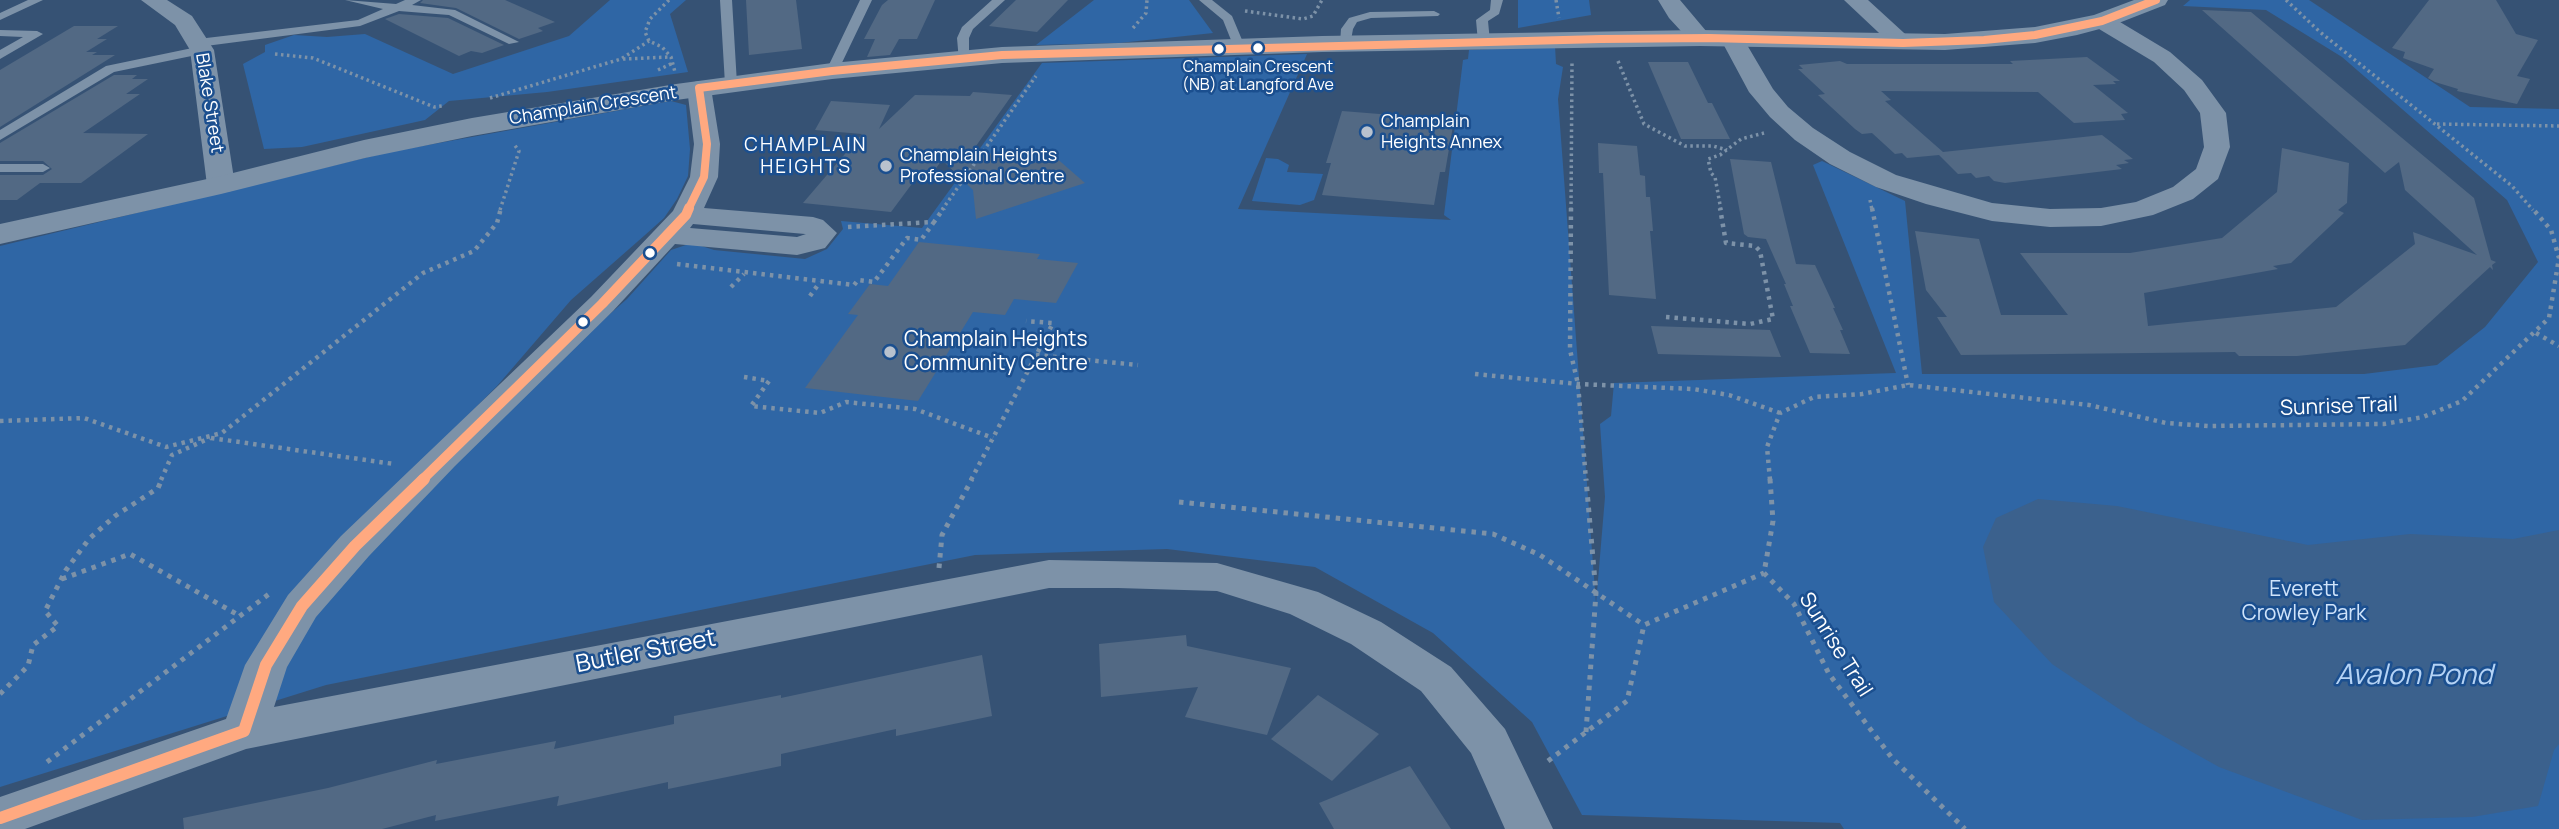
<!DOCTYPE html>
<style>
body{margin:0}
canvas{display:block;background:#365274}
</style>
<canvas width="2559" height="829"></canvas>
<script>
const ctx = document.querySelector('canvas').getContext('2d');
ctx.lineJoin = 'round';
function fill(path, color) { ctx.fillStyle = color; ctx.fill(path, 'evenodd'); }
const shape = rows => new Path2D(rows.map(r => 'M' + r).join(''));
function stroke(path, color, width, dash) { ctx.strokeStyle = color; ctx.lineWidth = width; ctx.lineCap = dash ? 'butt' : 'round'; ctx.setLineDash(dash || []); ctx.stroke(path); }
function drawText(font, color, halo, rows, align = 'center') {
  ctx.font = font + ' Manrope,sans-serif'; ctx.lineWidth = 5; ctx.setLineDash([]); ctx.textBaseline = 'middle'; ctx.strokeStyle = halo; ctx.fillStyle = color; for (const [text, x, y, turn = 0] of rows) {
    ctx.save(); ctx.translate(x, y); ctx.rotate((+turn || 0) * Math.PI / 180); ctx.textAlign = isNaN(turn) ? turn : align; if (halo) ctx.strokeText(text, 0, 0); ctx.fillText(text, 0, 0); ctx.restore();
  }
}
const green = shape([
 [610,0,686,0,670,14,688,72,547,92,449,101,425,120,302,147,264,149,243,64,265,52,265,45,294,35,327,37,365,34,453,74,569,36],
 [1094,0,1189,0,1213,33,1119,43,1036,45],
 [1518,0,1589,0,1591,15,1518,28],
 [2190,0,2309,0,2470,107,2559,109,2559,829,1844,829,1840,823,1582,815,1532,722,1433,633,1315,567,1167,549,975,555,326,685,0,787,0,246,389,152,671,101,686,105,690,149,688,176,677,199,664,218,645,235,571,300,497,386,320,564,351,573,545,371,627,299,671,250,692,243,714,250,805,259,827,249,843,229,841,221,922,228,1042,63,1307,54,1238,209,1451,220,1444,215,1463,60,1468,59,1469,50,1555,46,1556,64,1563,67,1558,99,1596,604,1605,497,1600,424,1611,416,1614,383,1896,373,1813,165,1822,161,1905,201,1922,374,2364,374,2437,365,2485,327,2538,262,2507,200,2342,57,2266,10,2183,6],
 [1266,158,1278,159,1289,165,1287,172,1323,174,1314,200,1300,205,1252,201]
]);
const water = shape([
 [2038,499,2117,506,2308,545,2410,534,2513,539,2559,530,2559,744,2554,750,2538,806,2472,817,2362,820,2219,767,2137,721,2052,664,1994,602,1983,547,1996,518]
]);
const building = shape([
 [423,0,505,0,555,22,538,28,543,31,519,39,456,8,420,3],
 [746,0,796,0,802,49,749,55],
 [888,0,935,0,917,39,899,39,890,55,867,57,875,39,864,39,882,5],
 [1016,0,1068,0,1037,32,989,26],
 [2429,0,2496,0,2516,34,2538,40,2517,76,2530,79,2517,104,2457,91,2458,89,2435,82,2428,78,2434,69,2403,58,2405,52,2392,48],
 [2202,10,2251,12,2474,198,2491,260,2496,262,2492,265,2493,270,2490,267,2405,345,2297,356,2239,356,2235,352,1961,355,1937,317,1947,317,1926,290,1915,231,1979,239,2001,315,2068,315,2020,253,2130,253,2222,238,2277,192,2282,148,2349,163,2347,203,2338,210,2344,213,2291,263,2273,266,2278,269,2144,293,2148,326,2336,307,2415,244,2413,232,2477,255,2405,190,2399,162,2385,173],
 [399,14,448,18,504,45,482,53,471,51,459,56,385,19],
 [74,26,118,26,97,39,107,39,86,52,97,52,92,55,115,55,0,127,0,70],
 [2087,57,2120,81,2113,81,2116,84,2093,85,2128,113,2121,114,2125,120,2074,123,2038,92,1881,91,1891,100,1885,101,1943,152,2102,135,2133,159,2124,160,2129,163,2116,165,2122,169,2005,183,1994,181,1989,176,1976,178,1971,173,1958,174,1939,155,1907,158,1902,153,1895,154,1872,133,1862,134,1855,129,1818,95,1825,94,1798,69,1803,69,1799,65,1840,61,1847,64,2013,64,2010,61],
 [1648,62,1688,62,1708,103,1712,103,1730,139,1681,139],
 [114,75,137,75,132,79,148,79,126,94,140,94,83,133,148,134,81,183,40,183,17,200,0,200,0,175,43,175,52,169,43,161,0,161,0,143],
 [973,92,1012,95,971,153,1014,154,1028,165,1054,156,1085,183,976,219,973,190,942,160,929,178,917,177,891,212,803,203,862,134,815,130,831,101,890,105,879,129,915,95,970,96],
 [1342,111,1454,120,1445,172,1440,172,1434,205,1322,195,1331,163,1326,163],
 [1598,143,1637,146,1640,175,1645,176,1646,197,1650,197,1653,231,1650,231,1656,299,1609,295,1603,173,1599,173],
 [1730,159,1771,162,1796,264,1815,265,1835,308,1833,308,1843,330,1840,330,1850,354,1810,353,1790,306,1793,306,1784,284,1786,284,1766,239,1748,237,1744,234],
 [919,242,1040,254,1037,259,1078,263,1056,303,1014,299,1005,315,973,312,918,401,805,388,858,315,848,314,870,284,888,286],
 [1651,326,1770,330,1781,357,1658,354],
 [1186,635,1187,646,1291,668,1267,735,1185,717,1198,687,1101,697,1099,644],
 [982,655,992,716,896,736,896,729,781,754,781,766,668,789,668,782,557,806,559,796,435,821,436,815,382,829,184,829,183,818,328,788,437,760,436,764,556,741,554,749,674,724,674,716,781,695,781,698],
 [1318,695,1379,734,1332,781,1271,739],
 [1410,766,1451,829,1334,829,1319,803]
]);
const pathFar2 = shape([
 [669,0,650,19,645,32,649,41,662,47,671,57,675,72],
 [1556,0,1559,18],
 [2286,0,2320,32,2512,186,2533,210],
 [1245,11,1303,19,1313,16,1322,0],
 [1133,28,1146,13,1147,0],
 [275,54,313,58,434,107,442,106],
 [623,59,670,57],
 [1618,61,1644,124,1685,146,1713,146,1727,150],
 [658,70,673,63],
 [490,98,621,59,649,41],
 [2437,124,2559,126],
 [1870,200,1872,210],
 [500,210,519,151,513,143],
 [942,210,1036,76],
 [1571,210,1572,62],
 [1721,210,1715,177,1711,173,1708,159,1720,155,1741,139,1764,133]
]);
const pathFar1 = shape([
 [1571,208,1570,350,1578,384,1586,480],
 [1872,208,1908,385],
 [848,227,934,222,944,208],
 [677,264,854,285,858,280,874,282,907,238,921,240,934,222],
 [731,287,744,274],
 [810,296,820,282],
 [1666,317,1750,324,1773,319,1760,251,1755,246,1726,243,1720,208],
 [2536,333,2559,346],
 [1036,355,1138,365],
 [1475,374,1578,384,1693,389,1729,395,1780,413],
 [744,377,769,381,751,406,820,413,846,402,915,409,993,438],
 [0,421,84,418,166,447,222,433,423,273,474,251,497,223,501,208],
 [211,438,394,464],
 [161,480,172,455,210,438],
 [971,480,1053,323,1026,321],
 [1770,480,1767,447,1780,413,1814,397,1862,394,1908,385,2089,405,2166,423,2208,426,2384,424,2423,417,2462,401,2549,318,2559,258,2551,230,2532,208]
]);
const path = shape([
 [1770,479,1773,521,1764,573,1794,604,1829,674,1892,758,1965,829],
 [1179,502,1493,534,1540,555,1644,625],
 [939,568,942,535,972,479],
 [62,579,130,554,240,616],
 [0,694,28,666,33,645,58,626,45,611,66,570,89,539,115,516,158,488,162,479],
 [1586,732,1596,593,1586,479],
 [1548,761,1627,701,1644,625,1764,573],
 [47,762,269,594]
]);
const service = shape([
 [28,0,43,0,0,20,0,13,28,0],
 [345,0,396,4,405,0,421,0,412,5,455,10,519,42,509,44,449,15,399,11,360,26,198,47,192,43,198,39,358,20,383,9,345,0],
 [720,0,732,0,737,84,731,88,725,84,720,0],
 [860,0,872,0,838,71,828,74,826,71,860,0],
 [992,0,1005,0,973,29,969,38,969,58,959,61,957,38,962,27,992,0],
 [1199,0,1212,0,1232,16,1245,47,1243,50,1235,50,1223,20,1199,0],
 [1491,0,1503,0,1499,14,1488,21,1490,42,1484,46,1478,42,1476,20,1490,10,1491,0],
 [1434,11,1440,14,1438,16,1371,18,1357,22,1353,29,1350,46,1340,44,1341,29,1349,18,1370,12,1434,11],
 [0,30,37,31,43,34,0,59,0,50,23,37,0,36,0,30],
 [202,46,208,50,206,53,114,72,0,140,0,130,106,66,202,46],
 [0,164,43,164,50,168,43,172,0,172,0,164]
]);
const minor = shape([
 [141,0,167,0,192,16,214,50,235,185,231,191,221,193,211,191,207,185,190,50,175,25,141,0],
 [1658,0,1680,0,1712,38,1708,43,1692,43,1669,18,1658,0],
 [1844,0,1868,0,1915,43,1911,48,1895,48,1844,0],
 [2102,14,2110,16,2170,52,2202,80,2226,113,2230,147,2218,179,2193,199,2153,215,2101,226,2050,227,1992,221,1926,204,1876,187,1830,164,1795,140,1770,117,1749,92,1720,38,1724,33,1740,33,1773,89,1788,107,1813,128,1850,152,1896,175,1992,203,2050,209,2101,208,2136,202,2173,187,2196,169,2204,147,2200,113,2184,90,2154,62,2094,26,2091,21,2094,16,2102,14],
 [699,81,708,83,711,88,720,144,718,177,704,208,813,217,823,220,837,233,825,248,797,255,675,244,613,311,455,466,369,556,316,617,287,667,274,707,1049,560,1217,563,1318,592,1381,622,1451,667,1505,729,1553,829,1505,829,1471,753,1421,691,1351,644,1290,614,1217,591,1118,588,1049,588,246,749,25,829,0,829,0,797,226,719,245,665,288,595,341,536,591,297,673,211,690,177,694,144,687,88,690,83,699,81],
 [693,224,805,234,806,234,797,237,690,228,693,224]
]);
const tertiary = shape([
 [2134,0,2168,0,2165,5,2111,26,2077,35,2035,43,1945,50,1700,46,1322,52,1002,63,832,79,676,100,472,136,365,158,221,194,0,244,0,224,221,176,364,140,472,118,676,84,832,63,1002,47,1322,36,1700,30,1945,34,2035,27,2094,15,2134,0]
]);
const bus1Far2 = shape([
 [699,88,832,71,1002,55,1601,39,1709,38,1903,43,1984,40,2035,35,2102,21,2156,0],
 [688,210,704,177,707,144,699,88]
]);
const bus1Far1 = shape([
 [422,480,602,304,686,215,689,208]
]);
const bus1 = shape([
 [244,731,266,665,302,606,355,546,424,479],
 [0,818,244,731]
]);
const markers = [
 [1258,48,6,"#fff"],
 [1219,49,6,"#fff"],
 [1367,132,7,"#b9c2ce"],
 [886,166,7,"#b9c2ce"],
 [650,253,6,"#fff"],
 [583,322,6,"#fff"],
 [890,352,7,"#b9c2ce"]
];
const farBusnames = [
 ["Champlain Crescent",1258,68],
 ["(NB) at Langford Ave",1258,86]
];
const farStreetnames = [
 ["Blake Street",209,103,81],
 ["Champlain Crescent",593,106,-9]
];
const farPoinames = [
 ["Champlain",1381,122],
 ["Heights Annex",1381,143],
 ["Champlain Heights",900,156],
 ["Professional Centre",900,177]
];
const farNeighbourhoodnames = [
 ["CHAMPLAIN",806,146],
 ["HEIGHTS",806,168]
];
const poiNames = [
 ["Champlain Heights",904,340],
 ["Community Centre",904,364]
];
const streetNames = [
 ["Sunrise Trail",2339,407,-2],
 ["Sunrise Trail",1835,645,58]
];
const parkNames = [
 ["Everett",2304,590],
 ["Crowley Park",2304,614]
];
const nearStreetnames = [
 ["Butler Street",646,652,-11]
];
const nearWaternames = [
 ["Avalon Pond",2414,676]
];
fill(green, '#2f66a5');
fill(water, '#3b618d');
fill(building, '#526984');
stroke(pathFar2, '#7d92a8', 3.5, [2.5, 3.5]);
stroke(pathFar1, '#7d92a8', 4.5, [3.5, 5]);
stroke(path, '#7d92a8', 5, [4.5, 6]);
fill(service, '#7d92a8');
fill(minor, '#7d92a8');
fill(tertiary, '#7d92a8');
stroke(bus1Far2, '#ffa980', 8);
stroke(bus1Far1, '#ffa980', 10);
stroke(bus1, '#ffa980', 12);
for (const [x, y, r, color] of markers) { const dot = new Path2D(); dot.arc(x, y, r, 0, 2 * Math.PI); ctx.fillStyle = color; ctx.fill(dot); stroke(dot, '#1b4f8f', 2.5); }
drawText('16px', '#fff', '#1b4f8f', farBusnames);
drawText('18px', '#fff', '#1b4f8f', farStreetnames);
drawText('18px', '#fff', '#1b4f8f', farPoinames, 'left');
ctx.letterSpacing = '2px';
drawText('19px', '#fff', '#1b4f8f', farNeighbourhoodnames);
ctx.letterSpacing = '0px';
drawText('21px', '#fff', '#1b4f8f', poiNames, 'left');
drawText('21px', '#fff', '#1b4f8f', streetNames);
drawText('21px', '#cfe3fa', '#1b4f8f', parkNames);
drawText('24px', '#fff', '#1b4f8f', nearStreetnames);
drawText('italic 28px', '#b5d3f5', '#1b4f8f', nearWaternames);
</script>
